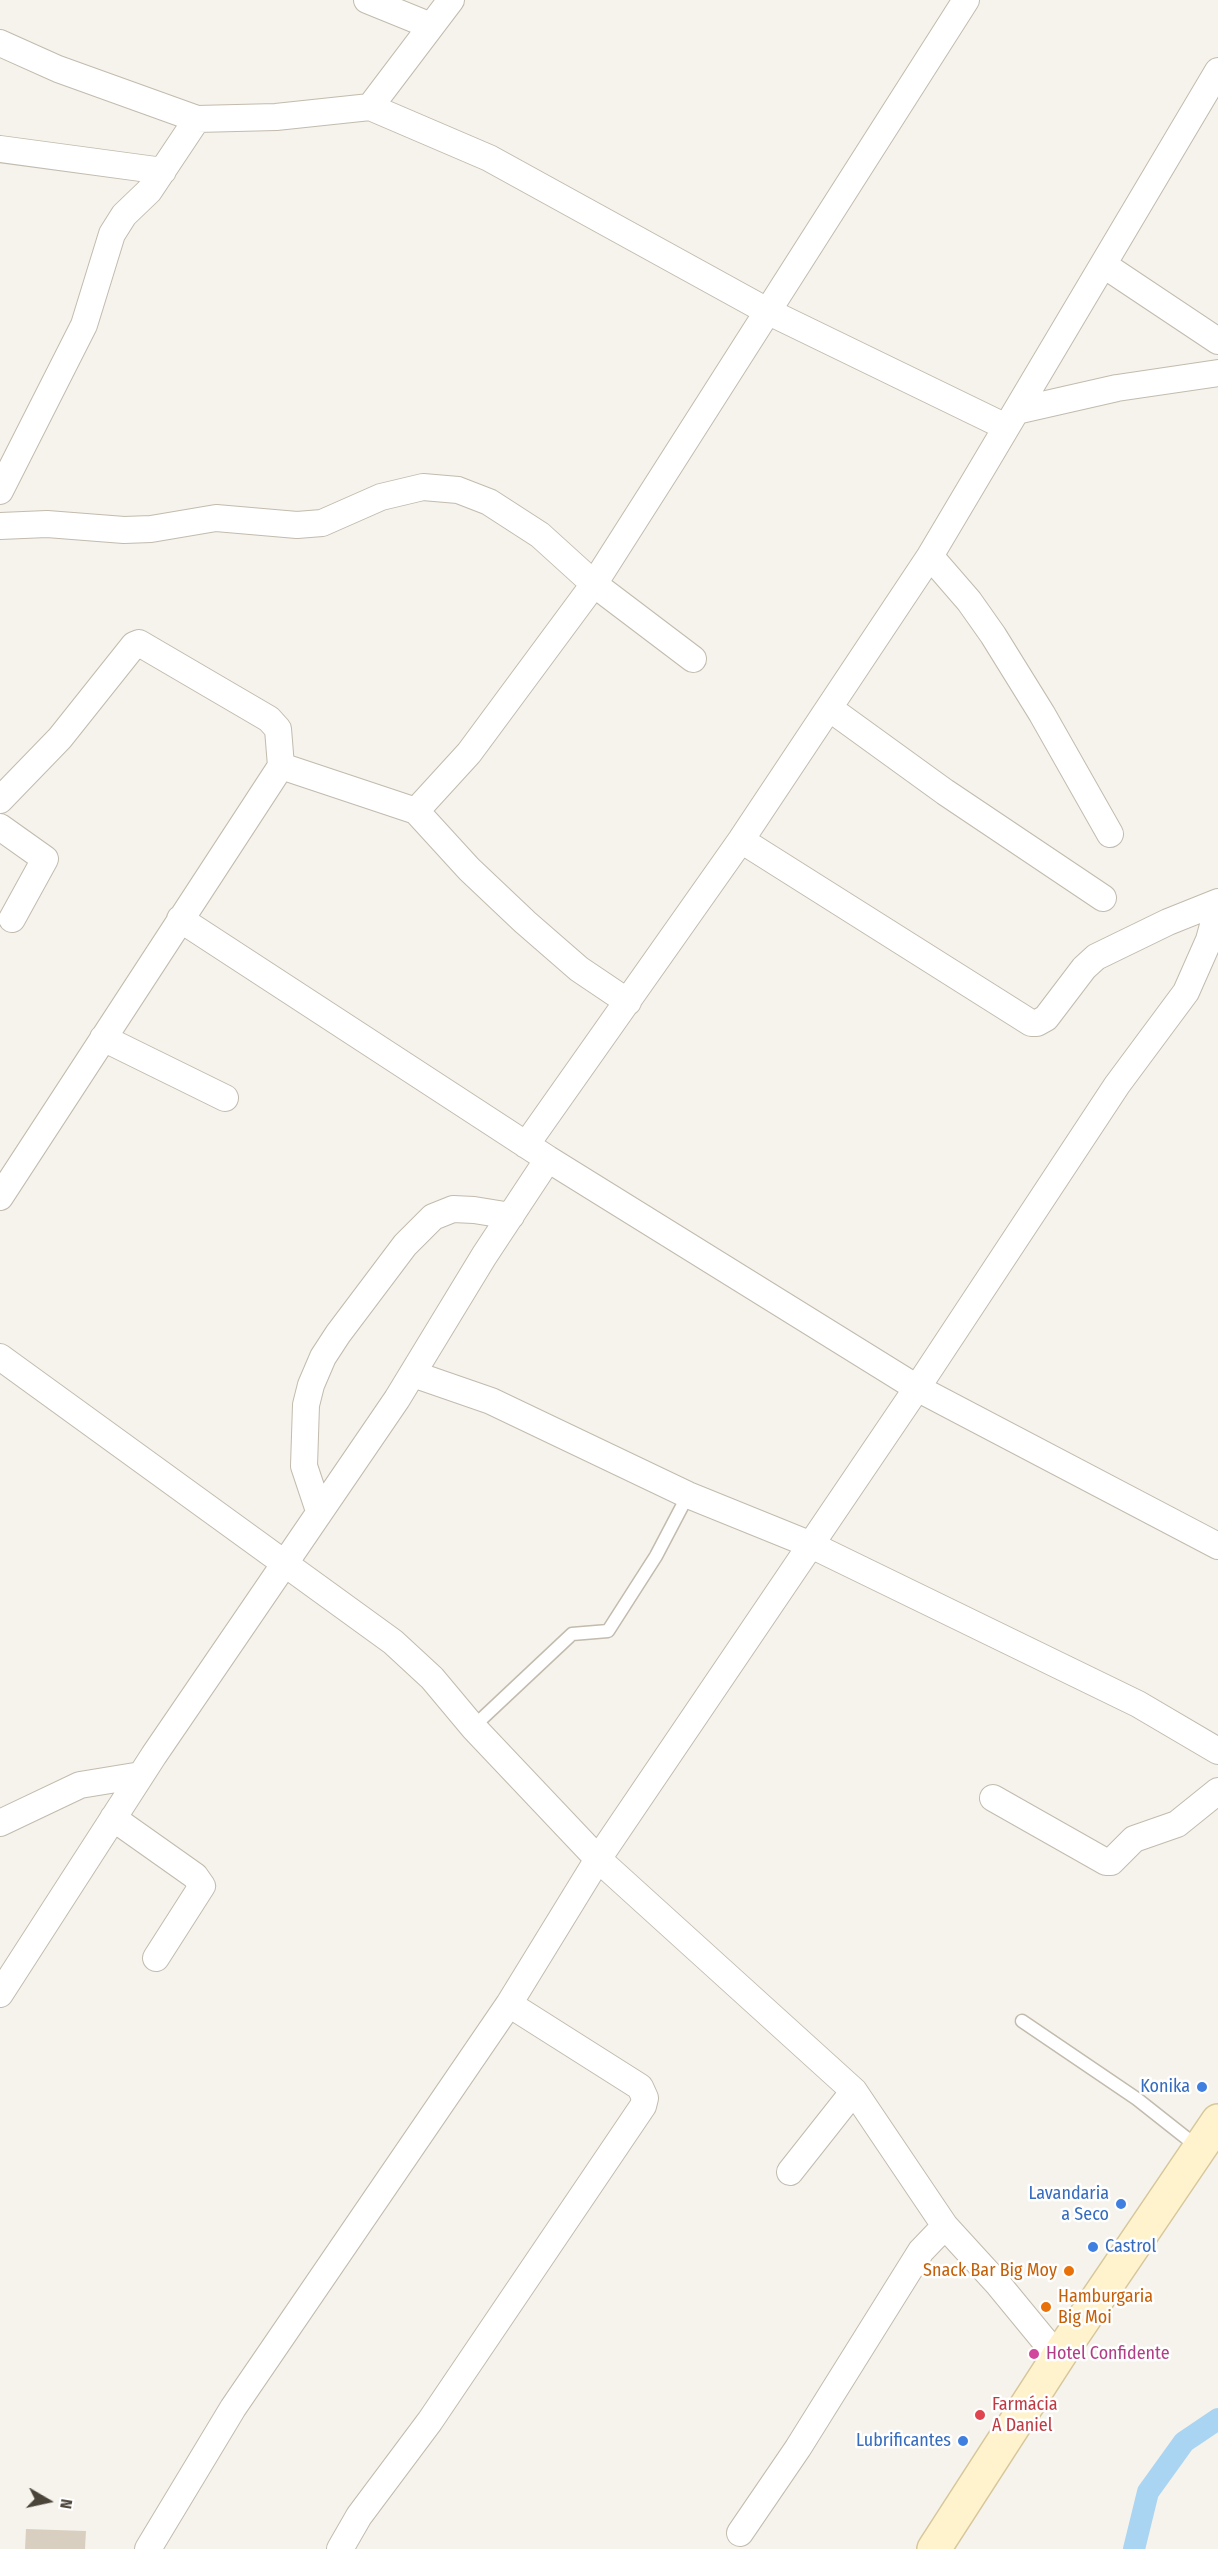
<!DOCTYPE html>
<meta charset="utf-8">
<style>
body{margin:0}
#map{position:relative;width:1218px;height:2549px;overflow:hidden;background:#f6f3ec;font-family:"Fira Sans Condensed",sans-serif}
canvas{display:block}
.north{position:absolute;left:18px;top:2471px;width:60px;height:60px;-webkit-text-stroke:4px #fff;paint-order:stroke;rotate:99deg;font-size:16px;font-weight:700;line-height:24px;text-align:center;color:#4b4439}
.north::after{content:'';display:block;margin:auto;width:21px;height:27px;background:#4b4439;clip-path:polygon(50% 0,100% 100%,50% 72%,0 100%)}
</style>
<div id="map">
<canvas width="1218" height="2549"></canvas>
<div class="north">N</div>
</div>
<script>
const ctx = document.querySelector('canvas').getContext('2d');
ctx.lineJoin = 'round';
const shape = rows => new Path2D(rows.map(r => 'M' + r).join(''));
function stroke(path, color, width, dash) { ctx.strokeStyle = color; ctx.lineWidth = width; ctx.lineCap = dash ? 'butt' : 'round'; ctx.setLineDash(dash || []); ctx.stroke(path); }
function fill(path, color) { ctx.fillStyle = color; ctx.fill(path, 'evenodd'); }
function drawText(font, color, halo, rows, align = 'center') {
  ctx.font = font + ' "Fira Sans Condensed",sans-serif'; ctx.lineWidth = 5; ctx.setLineDash([]); ctx.textBaseline = 'middle'; ctx.strokeStyle = halo; ctx.fillStyle = color; for (const [text, x, y, turn = 0] of rows) {
    ctx.save(); ctx.translate(x, y); ctx.rotate((+turn || 0) * Math.PI / 180); ctx.textAlign = isNaN(turn) ? turn : align; if (halo) ctx.strokeText(text, 0, 0); ctx.fillText(text, 0, 0); ctx.restore();
  }
}
const canal = shape([
 [1134,2549,1148,2492,1184,2442,1218,2419]
]);
const building = shape([
 [26,2529,86,2531,85,2549,25,2549]
]);
const service = shape([
 [473,1727,572,1634,608,1631,656,1556,688,1495],
 [1022,2021,1137,2099,1199,2148]
]);
const minor = shape([
 [367,0,431,26],
 [0,43,58,69,197,119,276,117,370,107,489,158,767,311,1006,427],
 [370,107,451,0],
 [0,149,163,171],
 [1104,265,1218,341],
 [1016,411,1117,388,1218,373],
 [0,491,84,325,112,234,124,215,149,191,197,119],
 [0,526,47,524,124,530,151,529,216,518,297,525,322,523,381,497,423,487,458,490,489,502,540,535,594,584,693,659],
 [930,556,969,601,993,635,1042,714,1110,834],
 [829,708,945,792,1103,898],
 [0,800,60,738,134,645,139,643,269,719,278,729,281,766],
 [416,811,469,869,525,922,579,969,628,1002],
 [0,827,45,859,12,919],
 [741,840,1031,1023,1037,1023,1046,1018,1084,968,1096,957,1168,922,1218,902],
 [180,919,548,1159,917,1388,1218,1546],
 [103,1038,225,1098],
 [526,1145,741,840,930,556,1218,71],
 [0,1197,281,766,416,811,469,753,594,584,966,0],
 [0,1357,393,1642,432,1678,473,1727,598,1859,854,2091,945,2226,998,2284,1058,2357],
 [413,1374,491,1401,688,1495,809,1544,1138,1704,1218,1751],
 [319,1511,304,1466,306,1405,311,1385,323,1357,338,1334,405,1245,433,1217,453,1209,474,1210,511,1216],
 [993,1798,1106,1862,1111,1862,1134,1839,1177,1824,1218,1791],
 [113,1818,195,1876,202,1886,156,1958],
 [0,1823,80,1785,141,1775],
 [0,1994,154,1755,397,1399,484,1256,548,1159],
 [790,2172,854,2091],
 [740,2533,798,2448,921,2251,945,2226],
 [148,2549,233,2408,509,2004,598,1859,917,1388,1117,1085,1186,992,1209,940,1218,907],
 [340,2549,359,2516,430,2421,643,2106,645,2098,640,2087,509,2004]
]);
const secondary = shape([
 [934,2549,1058,2357,1218,2121]
]);
const markers = [
 [1202,2087,6,"#3f7fe0"],
 [1121,2204,6,"#3f7fe0"],
 [1093,2247,6,"#3f7fe0"],
 [1069,2271,6,"#e8710a"],
 [1046,2307,6,"#e8710a"],
 [1034,2354,6,"#d1479c"],
 [980,2415,6,"#e0444e"],
 [963,2441,6,"#3f7fe0"]
];
const shopNames = [
 ["Konika",1190,2087],
 ["Lavandaria",1109,2194],
 ["a Seco",1109,2215],
 ["Castrol",1105,2247,"left"],
 ["Lubrificantes",951,2441]
];
const foodNames = [
 ["Snack Bar Big Moy",1057,2271],
 ["Hamburgaria",1058,2297,"left"],
 ["Big Moi",1058,2318,"left"]
];
const hotelNames = [
 ["Hotel Confidente",1046,2354]
];
const healthNames = [
 ["Farmácia",992,2405],
 ["A Daniel",992,2426]
];
stroke(canal, '#a9d4f2', 22);
fill(building, '#d8cfc1');
stroke(service, '#c2bbae', 15);
stroke(minor, '#c2bbae', 28);
stroke(secondary, '#d6c79b', 36);
stroke(service, '#fff', 12);
stroke(minor, '#fff', 26);
stroke(secondary, '#fff3cd', 33);
for (const [x, y, r, color] of markers) { const dot = new Path2D(); dot.arc(x, y, r, 0, 2 * Math.PI); ctx.fillStyle = color; ctx.fill(dot); stroke(dot, '#fff', 2); }
drawText('18px', '#366cbe', '#fff', shopNames, 'right');
drawText('18px', '#c56008', '#fff', foodNames, 'right');
drawText('18px', '#b23c85', '#fff', hotelNames, 'left');
drawText('18px', '#be3a42', '#fff', healthNames, 'left');
</script>
